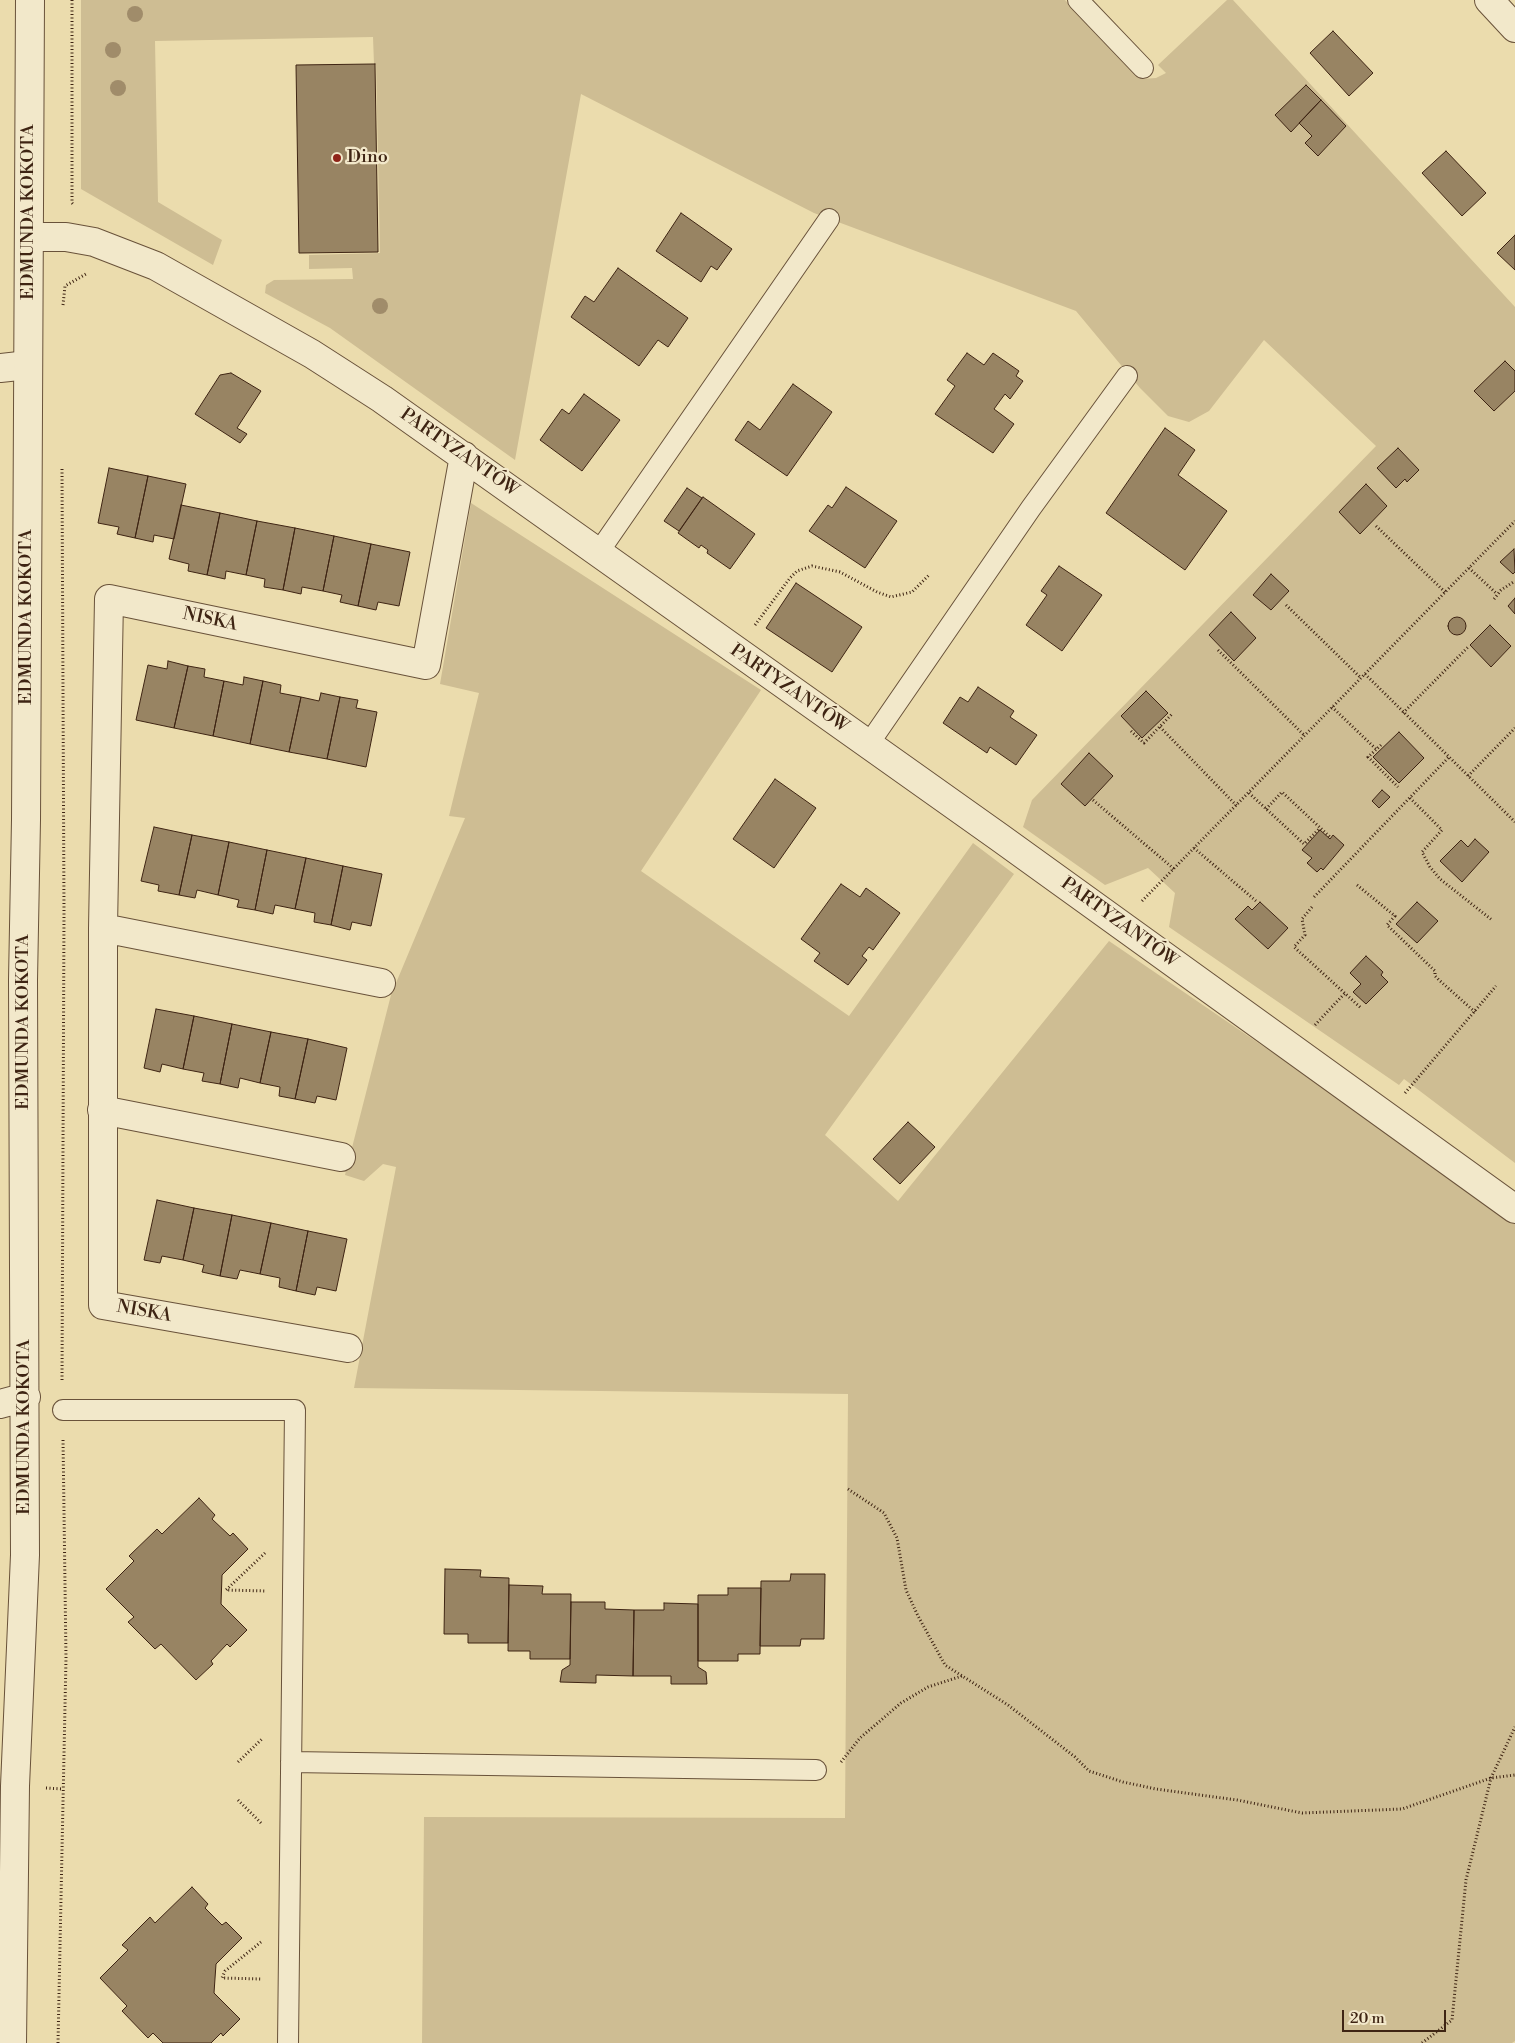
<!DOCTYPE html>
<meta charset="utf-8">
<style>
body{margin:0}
#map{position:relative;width:1515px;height:2043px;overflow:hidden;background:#ebdcad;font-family:"Libre Bodoni",serif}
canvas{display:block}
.scale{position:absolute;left:1342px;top:2010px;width:104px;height:22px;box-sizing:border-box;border:2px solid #3e2413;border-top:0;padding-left:6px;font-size:15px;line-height:18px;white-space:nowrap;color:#3e2413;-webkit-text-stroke:4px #f2e8ca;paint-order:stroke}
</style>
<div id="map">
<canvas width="1515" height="2043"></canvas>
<div class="scale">20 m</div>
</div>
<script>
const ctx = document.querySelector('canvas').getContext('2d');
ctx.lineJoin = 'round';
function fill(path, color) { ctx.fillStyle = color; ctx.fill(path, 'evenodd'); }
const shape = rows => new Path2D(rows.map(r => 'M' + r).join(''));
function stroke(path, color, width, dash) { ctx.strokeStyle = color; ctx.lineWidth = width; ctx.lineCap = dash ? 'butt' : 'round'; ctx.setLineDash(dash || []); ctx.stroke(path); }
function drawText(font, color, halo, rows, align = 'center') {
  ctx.font = font + ' "Libre Bodoni",serif'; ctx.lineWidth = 4.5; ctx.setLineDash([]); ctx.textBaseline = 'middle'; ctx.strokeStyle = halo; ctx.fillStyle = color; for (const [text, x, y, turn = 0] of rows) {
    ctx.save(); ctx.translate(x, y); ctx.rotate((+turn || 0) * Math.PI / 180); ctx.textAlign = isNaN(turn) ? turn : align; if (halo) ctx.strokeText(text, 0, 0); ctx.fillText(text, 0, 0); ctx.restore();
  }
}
const green = shape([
 [81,0,1065,0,1141,79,1156,78,1166,73,1158,65,1227,0,1233,0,1515,307,1515,1163,1404,1079,1399,1085,1169,927,1175,893,1148,868,1105,885,1023,827,1032,800,1376,446,1264,340,1209,411,1189,422,1168,416,1140,388,1076,311,814,213,581,94,515,460,330,328,265,293,266,285,274,280,353,279,352,268,309,269,309,255,380,253,376,64,374,64,373,37,155,41,158,202,222,240,213,265,81,189],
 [471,503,761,690,641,871,849,1016,973,843,1014,874,825,1135,898,1201,1109,941,1515,1218,1515,2041,1512,2043,422,2043,424,1817,845,1818,848,1394,354,1388,396,1167,383,1164,364,1181,345,1175,391,995,465,818,449,816,479,693,440,684]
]);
const building = shape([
 [1333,31,1373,73,1349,96,1310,53,1333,31],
 [375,64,378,252,299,253,296,65,375,64],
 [1306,85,1321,100,1291,132,1275,115,1306,85],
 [1321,100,1346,126,1318,156,1305,143,1312,136,1299,123,1321,100],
 [1446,151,1486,193,1462,216,1422,173,1446,151],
 [681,213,732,249,717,270,711,266,701,282,656,251,681,213],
 [1515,235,1515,270,1497,253,1515,235],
 [618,268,688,318,668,347,658,340,639,366,571,317,585,296,594,302,618,268],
 [967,353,984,365,993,353,1019,371,1016,376,1023,381,1010,399,1005,394,994,409,1014,424,993,453,935,414,955,386,947,380,967,353],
 [1505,361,1515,371,1515,391,1494,411,1474,391,1505,361],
 [231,373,261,391,237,428,247,434,240,443,195,414,220,375,231,373],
 [793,384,832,412,787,476,735,440,748,421,760,430,793,384],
 [584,394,620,420,582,471,540,440,562,409,569,414,584,394],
 [1165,428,1195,450,1178,475,1227,511,1185,570,1106,513,1165,428],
 [1398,448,1419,470,1407,482,1405,479,1396,488,1377,468,1398,448],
 [109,468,148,476,135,538,117,534,119,527,98,523,109,468],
 [148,476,186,484,174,539,154,535,153,542,135,538,148,476],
 [1366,484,1387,506,1360,534,1339,512,1366,484],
 [846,487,897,521,865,568,809,531,828,505,832,508,846,487],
 [687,488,702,498,679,531,664,521,687,488],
 [703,497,755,534,730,569,707,553,708,550,701,545,699,548,678,533,703,497],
 [181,505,220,513,207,575,188,571,189,564,169,559,181,505],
 [220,513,257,521,246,575,226,571,225,579,207,575,220,513],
 [257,521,295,528,283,590,264,587,265,579,246,575,257,521],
 [295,528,334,536,323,591,302,587,301,594,283,590,295,528],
 [334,536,371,544,358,606,340,602,342,595,323,591,334,536],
 [371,544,410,552,399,606,378,602,376,610,358,606,371,544],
 [1514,549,1515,572,1513,574,1500,562,1514,549],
 [1059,566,1102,595,1062,651,1026,625,1047,595,1041,591,1059,566],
 [1271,574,1289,591,1271,610,1253,595,1271,574],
 [796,583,862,627,832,672,766,628,796,583],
 [1515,598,1515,614,1508,606,1515,598],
 [1231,612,1256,638,1234,661,1209,635,1231,612],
 '1448 626a9 9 0 1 1 18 0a9 9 0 1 1-18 0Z',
 [1490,625,1511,646,1491,667,1470,645,1490,625],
 [168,661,188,666,174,728,136,720,148,665,167,669,168,661],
 [188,666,205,669,204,677,224,681,213,736,174,728,188,666],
 [244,677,263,681,250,744,213,736,224,681,243,685,244,677],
 [263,681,281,685,280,693,301,697,289,752,250,744,263,681],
 [978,687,1014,711,1010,717,1037,735,1016,765,990,747,987,753,943,723,960,697,968,702,978,687],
 [1146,691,1168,713,1142,738,1121,716,1146,691],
 [321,693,340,697,327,759,289,752,301,697,319,701,321,693],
 [340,697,358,700,356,708,377,712,366,767,327,759,340,697],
 [1399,732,1424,758,1399,783,1373,757,1399,732],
 [1089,753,1113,776,1085,806,1061,784,1089,753],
 [775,779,816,808,774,868,733,839,775,779],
 [1382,790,1390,797,1379,808,1372,801,1382,790],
 [154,827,192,835,179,895,158,891,159,885,141,881,154,827],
 [1320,830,1330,839,1333,835,1344,845,1323,870,1321,868,1317,872,1307,863,1312,858,1302,850,1320,830],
 [192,835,229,842,218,895,197,890,195,898,179,895,192,835],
 [1475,839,1489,852,1462,882,1440,861,1461,840,1468,847,1475,839],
 [229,842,267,850,255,910,237,907,239,900,218,895,229,842],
 [267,850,306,858,295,909,275,905,273,914,255,910,267,850],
 [306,858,343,866,331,925,314,922,315,913,295,909,306,858],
 [343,866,382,874,371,926,352,922,350,930,331,925,343,866],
 [841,884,860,897,866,888,900,913,873,950,869,947,862,956,867,960,848,985,814,961,820,953,801,939,841,884],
 [1260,902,1288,928,1268,949,1235,919,1248,906,1252,910,1260,902],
 [1417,902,1438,921,1417,943,1396,924,1417,902],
 [1366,956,1383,972,1381,975,1388,982,1366,1004,1353,992,1361,984,1350,973,1366,956],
 [156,1009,194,1016,183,1069,162,1064,160,1072,144,1068,156,1009],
 [194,1016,232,1024,220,1084,202,1081,204,1073,183,1069,194,1016],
 [232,1024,271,1032,260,1083,240,1078,238,1088,220,1084,232,1024],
 [271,1032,308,1039,295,1099,279,1096,280,1087,260,1083,271,1032],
 [308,1039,347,1048,336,1100,317,1096,315,1103,295,1099,308,1039],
 [908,1122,935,1147,900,1184,873,1159,908,1122],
 [157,1200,194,1208,183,1260,162,1256,160,1263,144,1260,157,1200],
 [194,1208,232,1215,220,1276,202,1272,204,1265,183,1260,194,1208],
 [232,1215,271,1223,260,1274,240,1270,237,1279,220,1276,232,1215],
 [271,1223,308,1231,296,1291,279,1287,280,1278,260,1274,271,1223],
 [308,1231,347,1239,336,1291,317,1287,315,1295,296,1291,308,1231],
 [199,1498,215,1515,212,1519,230,1536,233,1533,248,1549,222,1575,221,1604,247,1630,230,1647,227,1644,211,1661,213,1664,196,1680,161,1644,155,1649,128,1622,134,1617,106,1589,134,1561,129,1556,157,1529,162,1534,199,1498],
 [445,1569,481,1570,480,1577,509,1578,508,1643,468,1643,468,1634,444,1634,445,1569],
 [791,1574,825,1574,824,1639,801,1639,800,1646,760,1646,761,1581,790,1581,791,1574],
 [509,1585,543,1586,542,1594,571,1594,570,1659,530,1659,530,1651,508,1651,509,1585],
 [728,1588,761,1588,760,1654,738,1654,738,1661,698,1661,698,1595,728,1595,728,1588],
 [571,1602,605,1602,605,1609,634,1610,633,1676,596,1675,596,1683,560,1682,562,1670,570,1665,571,1602],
 [664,1603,698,1604,698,1667,706,1672,707,1684,671,1684,671,1676,633,1676,634,1610,664,1610,664,1603],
 [192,1887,208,1904,205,1908,222,1925,226,1922,242,1938,216,1964,214,1993,240,2019,223,2036,221,2033,211,2043,163,2043,153,2033,148,2038,122,2011,127,2006,100,1978,128,1950,122,1945,150,1917,155,1923,192,1887]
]);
const path = shape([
 [72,0,72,203,74,205],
 [63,305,65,286,86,274],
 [62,469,64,913,62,1382],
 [1376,526,1445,592],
 [1469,568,1497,594],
 [1494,599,1501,590,1515,581],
 [1286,605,1361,678],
 [755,625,790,578,797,571,812,566,840,572,877,592,891,597,912,592,929,575],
 [1218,650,1305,736],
 [1365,674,1515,822],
 [1332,707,1376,749],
 [1403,713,1468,647],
 [1160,727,1237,806],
 [1131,731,1144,743,1173,713],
 [1381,745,1368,757,1398,787],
 [1468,776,1515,728],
 [1249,793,1304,844,1320,828],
 [1410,798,1442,830,1422,852,1430,867,1440,879,1492,920],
 [1093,800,1174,869],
 [1266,809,1282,792,1330,837],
 [1194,848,1256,901],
 [1357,885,1395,916,1387,925,1435,971,1435,976,1439,980,1475,1012],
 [1314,897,1449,757],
 [1142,901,1515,521],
 [1312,907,1302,919,1305,935,1294,947,1361,1008],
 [1315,1025,1345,993],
 [1405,1093,1496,986],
 [848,1489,884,1513,897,1538,906,1590,918,1616,945,1665,1008,1705,1075,1757,1089,1771,1123,1782,1156,1789,1237,1800,1302,1813,1402,1809,1491,1778,1515,1775],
 [265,1553,226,1590,266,1591],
 [238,1762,263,1738],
 [841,1762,860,1738,901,1703,928,1687,962,1676],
 [46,1788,63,1789],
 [238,1800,262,1824],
 [261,1942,225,1971,222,1978,261,1979],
 [58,2043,66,1658,63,1439],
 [1422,2043,1452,2020,1466,1880,1491,1778,1515,1727]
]);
const service = shape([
 [1078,0,1143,68],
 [598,553,829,219],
 [868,745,1031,508,1127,376],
 [63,1410,295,1410,288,2043],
 [291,1762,816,1770]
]);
const minor = shape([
 [1489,0,1515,28],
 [29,237,66,237,94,242,156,266,312,354,382,399,999,837,1515,1209],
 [0,368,28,365],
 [103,928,381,983],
 [102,1110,341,1157],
 [348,1348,103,1305,103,928,109,599,426,665,464,456]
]);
const tertiary = shape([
 [0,1404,26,1397],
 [12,2043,15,1786,25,1555,23,980,26,820,30,0]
]);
const trees = [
 [135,14],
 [113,50],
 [118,88],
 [380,306]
];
const markers = [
 [337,158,5,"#8f2418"]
];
const poiNames = [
 ["Dino",347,158]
];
const streetNames = [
 ["EDMUNDA KOKOTA",29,212,-90],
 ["PARTYZANTÓW",459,453,35],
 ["EDMUNDA KOKOTA",27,617,-90],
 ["NISKA",210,620,12],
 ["PARTYZANTÓW",789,689,35],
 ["PARTYZANTÓW",1119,923,36],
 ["EDMUNDA KOKOTA",24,1022,-90],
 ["NISKA",144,1312,10],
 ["EDMUNDA KOKOTA",25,1427,-90]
];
fill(green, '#cebd93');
fill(building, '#988463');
stroke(building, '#3e2413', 1);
stroke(service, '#69523a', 22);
stroke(minor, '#69523a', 30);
stroke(tertiary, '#69523a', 30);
stroke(path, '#3e2413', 3, [1, 2.5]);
stroke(service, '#f2e8ca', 20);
stroke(minor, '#f2e8ca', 28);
stroke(tertiary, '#f2e8ca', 28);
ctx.fillStyle = '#a08c6a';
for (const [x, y] of trees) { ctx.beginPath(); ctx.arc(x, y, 8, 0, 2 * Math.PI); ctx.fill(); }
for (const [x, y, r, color] of markers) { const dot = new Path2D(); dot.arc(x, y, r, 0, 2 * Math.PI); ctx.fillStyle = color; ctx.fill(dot); stroke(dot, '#f2e8ca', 2); }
drawText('18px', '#3e2413', '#f2e8ca', poiNames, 'left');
drawText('18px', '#3e2413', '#f2e8ca', streetNames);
</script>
